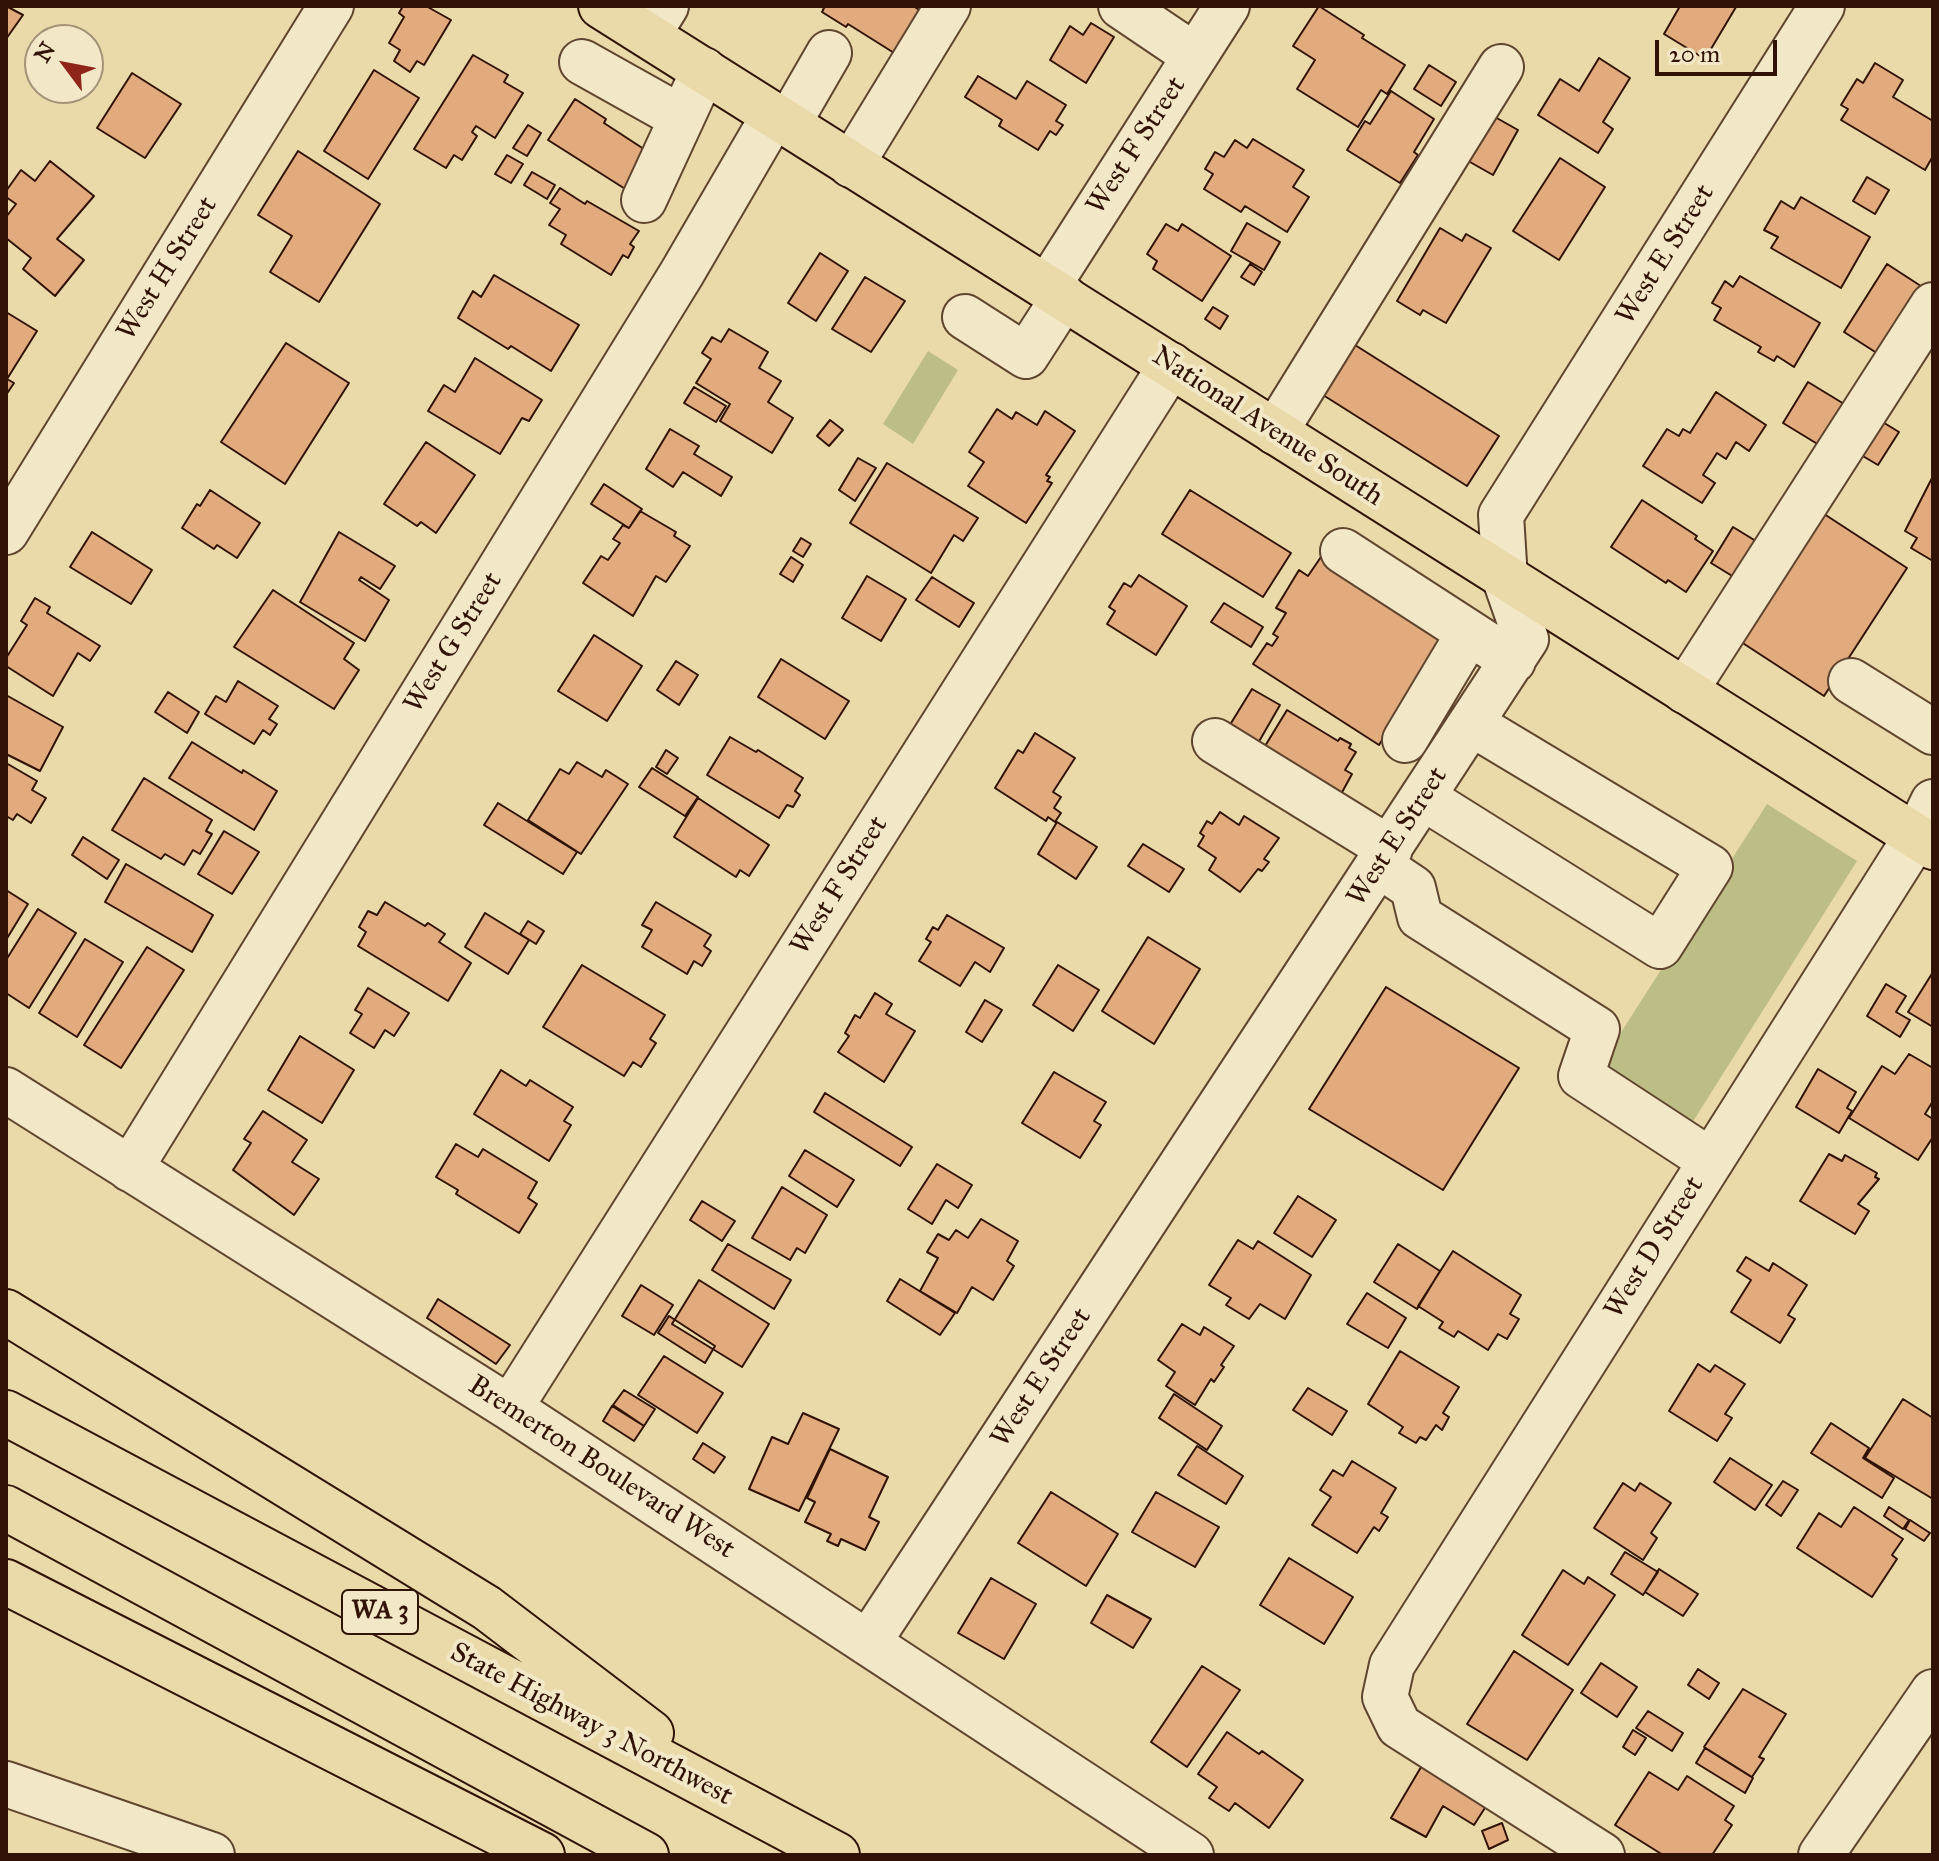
<!DOCTYPE html>
<style>
body{margin:0}
#map{position:relative;width:1939px;height:1861px;overflow:hidden;background:#ebdaa9;font-family:"IM FELL Great Primer",serif}
canvas{display:block}
.frame{position:absolute;inset:0;border:8px solid #301306;pointer-events:none}
.north{position:absolute;left:24px;top:24px;width:80px;height:80px;box-sizing:border-box;background:#f2e7c7;border:2px solid #a4927a;border-radius:50%;rotate:302deg;font-size:22px;font-weight:700;line-height:32px;text-align:center;color:#301306}
.north::after{content:'';display:block;margin:auto;width:28px;height:36px;background:#8f2418;clip-path:polygon(50% 0,100% 100%,50% 72%,0 100%)}
.scale{position:absolute;left:1655px;top:40px;width:122px;height:36px;box-sizing:border-box;border:4px solid #301306;border-top:0;padding-left:10px;font-size:24px;line-height:28px;white-space:nowrap;color:#301306;-webkit-text-stroke:6px #f2e7c7;paint-order:stroke}
</style>
<div id="map">
<canvas width="1939" height="1861"></canvas>
<div class="frame"></div>
<div class="north">N</div>
<div class="scale">20 m</div>
</div>
<script>
const ctx = document.querySelector('canvas').getContext('2d');
ctx.lineJoin = 'round';
function fill(path, color) { ctx.fillStyle = color; ctx.fill(path, 'evenodd'); }
const shape = rows => new Path2D(rows.map(r => 'M' + r).join(''));
function stroke(path, color, width, dash) { ctx.strokeStyle = color; ctx.lineWidth = width; ctx.lineCap = dash ? 'butt' : 'round'; ctx.setLineDash(dash || []); ctx.stroke(path); }
function drawText(font, color, halo, rows, align = 'center') {
  ctx.font = font + ' "IM FELL Great Primer",serif'; ctx.lineWidth = 8; ctx.setLineDash([]); ctx.textBaseline = 'middle'; ctx.strokeStyle = halo; ctx.fillStyle = color; for (const [text, x, y, turn = 0] of rows) {
    ctx.save(); ctx.translate(x, y); ctx.rotate((+turn || 0) * Math.PI / 180); ctx.textAlign = isNaN(turn) ? turn : align; if (halo) ctx.strokeText(text, 0, 0); ctx.fillText(text, 0, 0); ctx.restore();
  }
}
const green = shape([
 [928,351,958,370,913,444,883,424],
 [1767,804,1857,861,1687,1131,1595,1073]
]);
const building = shape([
 [6,6,23,15,6,39,6,6],
 [403,6,426,6,451,20,424,65,417,61,410,72,394,61,400,50,389,43,404,17,399,13,403,6],
 [820,6,913,6,926,14,899,56,848,24,846,27,822,12,824,8,820,6],
 [1319,6,1364,35,1362,38,1405,65,1387,94,1381,90,1358,127,1297,89,1315,60,1293,46,1319,6],
 [1680,6,1736,7,1705,59,1664,34,1680,6],
 [1091,23,1114,37,1086,83,1050,60,1070,26,1083,35,1091,23],
 [473,55,508,75,504,82,523,93,495,138,476,126,472,132,477,136,462,160,454,155,446,168,414,149,473,55],
 [1599,58,1630,78,1603,122,1613,129,1598,153,1538,115,1560,79,1579,91,1599,58],
 [1875,63,1903,80,1893,97,1933,121,1933,156,1925,170,1841,120,1848,109,1841,105,1857,79,1863,83,1875,63],
 [1429,65,1456,82,1441,106,1414,89,1429,65],
 [374,70,419,98,368,179,324,151,374,70],
 [132,73,181,104,145,158,97,128,132,73],
 [978,76,1016,99,1027,81,1066,105,1056,121,1063,125,1056,135,1050,131,1038,150,999,126,1002,120,965,97,978,76],
 [1391,91,1434,119,1414,152,1418,155,1400,183,1347,150,1365,121,1370,124,1391,91],
 [575,99,606,119,604,123,653,155,630,192,548,140,575,99],
 [1479,108,1518,130,1493,175,1454,153,1479,108],
 [528,125,541,133,527,156,513,148,528,125],
 [1253,139,1304,170,1293,187,1309,197,1287,232,1245,206,1241,212,1204,189,1213,174,1205,169,1215,152,1224,157,1235,140,1247,148,1253,139],
 [298,151,380,204,319,302,270,272,292,236,258,215,298,151],
 [507,155,523,164,511,183,495,174,507,155],
 [1560,158,1605,187,1559,260,1513,231,1560,158],
 [50,161,94,196,57,239,84,260,55,296,23,269,31,258,6,238,6,217,16,204,6,197,6,191,21,170,35,181,50,161],
 [532,172,555,185,547,199,524,185,532,172],
 [1867,177,1889,190,1875,214,1853,201,1867,177],
 [560,188,585,204,587,201,639,231,630,244,634,247,628,258,623,255,611,275,561,244,566,235,549,225,560,209,550,203,560,188],
 [1801,197,1870,237,1841,288,1771,248,1778,237,1764,230,1781,201,1794,209,1801,197],
 [1247,223,1280,242,1264,270,1231,251,1247,223],
 [1166,224,1178,231,1182,224,1231,256,1202,301,1153,269,1157,261,1147,254,1166,224],
 [1440,228,1462,241,1466,234,1491,248,1446,323,1423,310,1420,315,1397,301,1440,228],
 [820,253,848,271,816,321,788,303,820,253],
 [1250,264,1262,272,1254,285,1241,277,1250,264],
 [1887,264,1927,290,1883,357,1844,332,1887,264],
 [494,275,579,325,551,371,511,346,508,349,458,318,473,291,481,297,494,275],
 [1740,276,1820,323,1794,367,1777,356,1774,361,1758,352,1761,347,1714,320,1721,308,1712,303,1725,281,1733,287,1740,276],
 [865,277,905,301,871,352,832,329,865,277],
 [1213,307,1228,316,1220,329,1205,319,1213,307],
 [6,312,37,331,7,379,14,383,6,395,6,312],
 [729,329,768,352,759,368,781,381,768,402,793,418,772,453,720,421,730,404,696,383,711,359,702,353,712,337,721,342,729,329],
 [286,343,349,383,285,484,221,442,286,343],
 [1355,345,1499,436,1467,486,1323,395,1355,345],
 [475,358,542,400,529,421,522,418,500,454,428,411,444,385,455,392,475,358],
 [1808,382,1854,410,1829,451,1783,423,1808,382],
 [694,387,726,406,716,422,684,403,694,387],
 [1716,392,1766,425,1749,451,1736,442,1726,459,1717,453,1703,475,1715,483,1702,503,1643,466,1667,429,1679,436,1683,429,1690,433,1716,392],
 [997,409,1012,419,1016,412,1037,425,1045,411,1075,431,1046,475,1050,477,1047,481,1052,483,1026,523,968,486,984,462,969,452,997,409],
 [1876,418,1899,432,1878,465,1856,452,1876,418],
 [830,420,843,430,829,446,817,436,830,420],
 [670,429,699,446,694,454,732,477,721,496,683,472,673,487,646,469,670,429],
 [426,442,475,475,436,533,421,522,417,526,384,504,426,442],
 [858,458,876,468,855,501,839,490,858,458],
 [887,463,978,518,963,541,954,535,931,573,850,523,887,463],
 [1932,478,1933,479,1933,561,1911,548,1917,538,1905,531,1932,478],
 [604,484,642,509,629,528,591,504,604,484],
 [210,490,260,523,237,558,217,545,214,549,182,528,197,504,200,506,210,490],
 [1190,490,1291,553,1263,597,1162,534,1190,490],
 [1642,500,1697,536,1695,539,1713,551,1686,592,1668,580,1666,583,1611,547,1642,500],
 [1818,510,1907,568,1824,696,1735,638,1818,510],
 [640,511,676,532,674,536,690,546,666,582,656,576,633,616,583,583,601,556,608,560,620,543,613,539,623,525,629,528,640,511],
 [1733,527,1764,546,1742,582,1711,563,1733,527],
 [92,532,152,570,131,604,70,567,92,532],
 [339,532,395,566,380,589,361,577,359,580,389,600,365,641,300,602,339,532],
 [801,538,811,544,803,557,793,551,801,538],
 [1323,554,1447,636,1379,745,1253,664,1267,643,1272,646,1278,637,1273,634,1286,613,1276,608,1299,570,1308,576,1323,554],
 [791,557,803,565,793,582,780,574,791,557],
 [1139,575,1187,606,1156,655,1107,624,1115,611,1109,607,1124,583,1131,587,1139,575],
 [867,576,906,599,881,641,842,618,867,576],
 [932,577,974,603,959,627,916,600,932,577],
 [273,590,354,643,344,659,359,670,334,709,234,647,273,590],
 [35,598,50,607,47,613,100,646,90,661,78,653,53,696,6,666,6,658,27,625,21,621,35,598],
 [1224,603,1263,627,1251,647,1211,622,1224,603],
 [594,635,642,666,607,721,558,691,594,635],
 [781,659,849,701,825,739,758,697,781,659],
 [676,661,698,675,679,705,657,690,676,661],
 [238,681,278,706,269,719,277,724,270,735,263,730,254,744,205,714,216,696,226,702,238,681],
 [1252,689,1280,705,1257,745,1228,728,1252,689],
 [168,692,199,712,187,733,155,712,168,692],
 [6,695,63,727,40,771,6,754,6,695],
 [1287,710,1338,741,1340,738,1351,744,1349,748,1356,752,1345,770,1352,774,1340,796,1262,751,1287,710],
 [1035,733,1075,758,1053,792,1061,797,1054,808,1061,813,1055,822,1048,817,1046,821,995,788,1018,750,1023,753,1035,733],
 [730,737,756,752,758,750,803,778,795,791,800,795,793,807,787,805,779,818,707,775,730,737],
 [192,742,242,773,243,770,277,791,254,830,169,778,192,742],
 [666,750,678,758,667,774,656,767,666,750],
 [577,762,602,777,606,770,628,784,581,854,528,820,560,769,569,774,577,762],
 [6,763,37,781,32,790,46,798,31,823,17,814,13,820,6,816,6,763],
 [652,768,698,797,685,816,639,787,652,768],
 [144,778,212,820,206,831,212,834,200,854,193,850,184,865,165,854,161,859,112,830,144,778],
 [698,798,769,845,749,876,740,870,736,877,674,837,698,798],
 [498,803,577,852,563,874,484,825,498,803],
 [1220,812,1239,825,1244,816,1279,838,1264,859,1269,862,1262,871,1258,869,1240,892,1209,870,1216,858,1198,846,1204,836,1200,833,1207,821,1212,824,1220,812],
 [1057,822,1097,847,1076,879,1038,854,1057,822],
 [224,831,259,852,232,894,198,874,224,831],
 [83,837,119,860,107,879,72,855,83,837],
 [1143,844,1184,869,1169,892,1128,866,1143,844],
 [126,864,213,915,192,952,105,902,126,864],
 [6,890,28,904,6,940,6,890],
 [385,902,425,926,428,923,445,934,439,942,471,963,448,1001,358,946,366,932,359,927,368,911,377,915,385,902],
 [656,902,711,935,704,946,711,951,702,966,694,961,687,974,642,947,652,930,642,925,656,902],
 [38,909,76,933,29,1008,6,993,6,960,38,909],
 [485,913,529,940,508,974,465,947,485,913],
 [947,915,1004,948,990,972,975,962,960,986,919,961,931,942,926,939,933,927,938,930,947,915],
 [528,921,544,931,536,944,520,934,528,921],
 [1148,937,1200,969,1154,1044,1102,1011,1148,937],
 [85,939,123,962,77,1037,39,1013,85,939],
 [147,947,184,970,121,1068,84,1045,147,947],
 [582,965,665,1015,650,1039,656,1043,641,1067,633,1062,624,1076,543,1027,582,965],
 [1058,965,1099,990,1073,1031,1033,1005,1058,965],
 [1933,972,1933,1027,1908,1012,1933,972],
 [1886,984,1906,996,1896,1012,1910,1020,1900,1037,1867,1016,1886,984],
 [1386,987,1519,1068,1443,1190,1309,1109,1386,987],
 [368,988,409,1013,394,1036,385,1030,374,1048,350,1033,362,1014,355,1010,368,988],
 [875,993,892,1004,886,1014,915,1031,884,1082,838,1052,849,1036,845,1033,855,1015,860,1018,875,993],
 [985,1000,1002,1010,982,1042,966,1032,985,1000],
 [300,1036,354,1070,322,1123,268,1090,300,1036],
 [1909,1054,1933,1068,1933,1101,1925,1114,1933,1119,1933,1137,1918,1160,1849,1118,1882,1066,1895,1074,1909,1054],
 [1818,1069,1856,1092,1847,1108,1852,1111,1839,1133,1796,1107,1818,1069],
 [501,1070,526,1086,530,1080,573,1107,564,1121,571,1125,549,1161,474,1114,501,1070],
 [1054,1072,1106,1102,1094,1121,1101,1125,1080,1158,1022,1123,1054,1072],
 [825,1093,912,1147,900,1166,814,1112,825,1093],
 [263,1111,307,1140,292,1162,319,1179,294,1215,233,1170,251,1143,244,1139,263,1111],
 [456,1144,478,1157,483,1149,537,1182,528,1198,537,1204,519,1233,456,1194,458,1190,436,1177,456,1144],
 [805,1150,854,1180,837,1207,789,1176,805,1150],
 [1829,1154,1842,1161,1845,1155,1877,1173,1875,1177,1879,1179,1858,1204,1869,1211,1855,1234,1800,1201,1829,1154],
 [937,1164,972,1185,958,1208,946,1200,932,1224,908,1209,937,1164],
 [782,1187,827,1215,805,1253,797,1248,790,1260,752,1238,782,1187],
 [1298,1196,1336,1220,1312,1257,1274,1233,1298,1196],
 [702,1201,735,1221,722,1241,690,1220,702,1201],
 [981,1219,1018,1241,1007,1261,1014,1266,993,1300,972,1287,957,1313,920,1291,938,1258,927,1252,938,1234,949,1240,956,1230,968,1238,981,1219],
 [1238,1240,1253,1249,1258,1241,1311,1275,1285,1319,1260,1304,1249,1319,1226,1305,1231,1298,1209,1285,1238,1240],
 [728,1244,791,1280,774,1309,712,1270,728,1244],
 [1398,1244,1440,1271,1417,1309,1374,1282,1398,1244],
 [1453,1251,1521,1295,1510,1314,1519,1319,1507,1339,1498,1334,1488,1350,1458,1331,1454,1337,1439,1328,1443,1322,1418,1306,1453,1251],
 [1746,1257,1769,1271,1773,1263,1807,1285,1788,1315,1795,1319,1780,1343,1731,1312,1751,1280,1737,1271,1746,1257],
 [900,1279,955,1313,940,1335,887,1301,900,1279],
 [699,1280,769,1324,742,1367,672,1324,699,1280],
 [641,1285,673,1305,654,1335,622,1316,641,1285],
 [1367,1293,1406,1318,1388,1348,1347,1324,1367,1293],
 [438,1299,510,1345,496,1364,427,1318,438,1299],
 [669,1316,715,1346,705,1363,658,1333,669,1316],
 [1182,1324,1200,1335,1204,1327,1234,1346,1221,1365,1224,1367,1214,1382,1211,1379,1195,1405,1166,1386,1175,1372,1158,1360,1182,1324],
 [1400,1351,1459,1387,1443,1413,1449,1417,1442,1430,1436,1425,1426,1440,1420,1437,1416,1443,1399,1433,1403,1427,1368,1404,1400,1351],
 [664,1356,723,1393,697,1433,638,1395,664,1356],
 [1698,1364,1710,1372,1715,1365,1745,1384,1725,1414,1732,1418,1717,1441,1669,1411,1698,1364],
 [1308,1388,1347,1411,1332,1435,1293,1410,1308,1388],
 [624,1390,655,1409,644,1426,613,1405,624,1390],
 [1174,1394,1222,1426,1207,1450,1159,1418,1174,1394],
 [1903,1399,1933,1418,1933,1499,1865,1458,1903,1399],
 [612,1406,644,1426,634,1441,603,1421,612,1406],
 [803,1413,839,1429,799,1511,749,1489,772,1437,788,1444,803,1413],
 [1831,1423,1869,1448,1863,1458,1894,1478,1882,1498,1811,1453,1831,1423],
 [703,1443,725,1457,714,1473,693,1459,703,1443],
 [1197,1446,1243,1476,1226,1504,1178,1475,1197,1446],
 [830,1449,888,1477,869,1517,879,1522,865,1550,841,1539,838,1546,827,1541,831,1534,805,1522,815,1502,807,1498,830,1449],
 [1730,1458,1772,1485,1755,1510,1714,1482,1730,1458],
 [1352,1461,1396,1488,1381,1513,1388,1517,1379,1531,1374,1527,1357,1553,1312,1525,1331,1497,1320,1490,1333,1470,1343,1476,1352,1461],
 [1783,1481,1798,1490,1781,1516,1766,1505,1783,1481],
 [1623,1483,1635,1491,1640,1483,1671,1503,1651,1533,1657,1538,1643,1560,1594,1528,1623,1483],
 [1051,1492,1118,1534,1086,1586,1018,1543,1051,1492],
 [1156,1492,1219,1527,1195,1567,1132,1532,1156,1492],
 [1854,1507,1903,1539,1892,1555,1897,1559,1872,1597,1797,1548,1819,1513,1841,1527,1854,1507],
 [1889,1507,1909,1520,1903,1529,1884,1516,1889,1507],
 [1910,1520,1930,1533,1924,1541,1905,1529,1910,1520],
 [1625,1552,1658,1572,1643,1595,1611,1574,1625,1552],
 [1289,1558,1353,1597,1324,1644,1260,1605,1289,1558],
 [1659,1569,1698,1594,1683,1616,1645,1592,1659,1569],
 [1563,1570,1584,1584,1588,1577,1615,1595,1568,1665,1522,1635,1563,1570],
 [991,1578,1036,1604,1004,1659,958,1633,991,1578],
 [1107,1595,1151,1619,1133,1648,1091,1623,1107,1595],
 [1514,1651,1573,1690,1527,1760,1467,1724,1514,1651],
 [1601,1663,1637,1687,1617,1717,1581,1693,1601,1663],
 [1202,1666,1240,1690,1187,1767,1151,1742,1202,1666],
 [1698,1669,1719,1683,1709,1699,1688,1685,1698,1669],
 [1743,1689,1786,1714,1759,1757,1764,1759,1752,1777,1704,1747,1743,1689],
 [1648,1711,1683,1733,1672,1751,1636,1728,1648,1711],
 [1633,1730,1646,1738,1635,1755,1623,1747,1633,1730],
 [1227,1732,1259,1754,1262,1751,1303,1780,1269,1828,1235,1803,1229,1811,1209,1798,1217,1787,1198,1774,1227,1732],
 [1705,1748,1753,1778,1745,1793,1696,1763,1705,1748],
 [1424,1762,1490,1800,1474,1825,1443,1806,1426,1837,1391,1818,1424,1762],
 [1649,1772,1678,1790,1687,1776,1734,1806,1725,1820,1732,1825,1712,1855,1663,1855,1615,1825,1649,1772],
 [1502,1823,1508,1840,1489,1849,1482,1831,1502,1823]
]);
const minor = shape([
 [1121,6,1195,56],
 [648,35,666,6],
 [582,62,682,118],
 [788,124,829,53],
 [851,165,948,6],
 [644,200,704,70],
 [1048,286,1227,6],
 [965,317,1026,356,1064,297],
 [1275,432,1501,67],
 [6,532,331,6],
 [1343,551,1513,661],
 [1851,681,1933,732],
 [1685,691,1933,305],
 [1405,740,1469,633],
 [1215,741,1390,849],
 [1424,798,1660,946,1710,867,1472,724],
 [1379,865,1413,888,1420,917,1597,1029,1581,1076,1711,1161],
 [6,1090,510,1408,1191,1855],
 [130,1169,682,273,774,115],
 [510,1408,1171,365],
 [868,1643,1526,639,1505,579,1501,515,1822,6],
 [6,1784,212,1855],
 [1602,1855,1399,1726,1385,1697,1392,1665,1916,837,1933,802],
 [1821,1855,1933,1692]
]);
const major = shape([
 [601,6,1933,847]
]);
const highway = shape([
 [6,1312,487,1608,651,1733],
 [6,1413,837,1855],
 [6,1508,646,1855],
 [6,1582,542,1855]
]);
const shields = [
 [380,1612,76]
];
const shieldNames = [
 ["WA 3",380,1612]
];
const streetNames = [
 ["West F Street",1137,146,-57],
 ["West E Street",1666,255,-58],
 ["West H Street",168,269,-58],
 ["National Avenue South",1267,427,33],
 ["West G Street",454,643,-58],
 ["West E Street",1398,837,-57],
 ["West F Street",840,886,-58],
 ["West D Street",1655,1248,-58],
 ["West E Street",1042,1378,-57],
 ["Bremerton Boulevard West",601,1468,33],
 ["State Highway 3 Northwest",591,1725,28]
];
fill(green, '#bcbe85');
fill(building, '#e2ab7d');
stroke(building, '#301306', 2);
stroke(minor, '#5f452f', 48);
stroke(major, '#301306', 48);
stroke(highway, '#301306', 48);
stroke(minor, '#f2e7c7', 44);
stroke(major, '#ebdaa9', 44);
stroke(highway, '#ebdaa9', 44);
for (const [x, y, w] of shields) { const box = new Path2D(); box.roundRect(x - w / 2, y - 22, w, 44, 6); ctx.fillStyle = '#f2e7c7'; ctx.fill(box); stroke(box, '#301306', 2); }
drawText('bold 26px', '#301306', null, shieldNames);
drawText('28px', '#301306', '#f2e7c7', streetNames);
</script>
